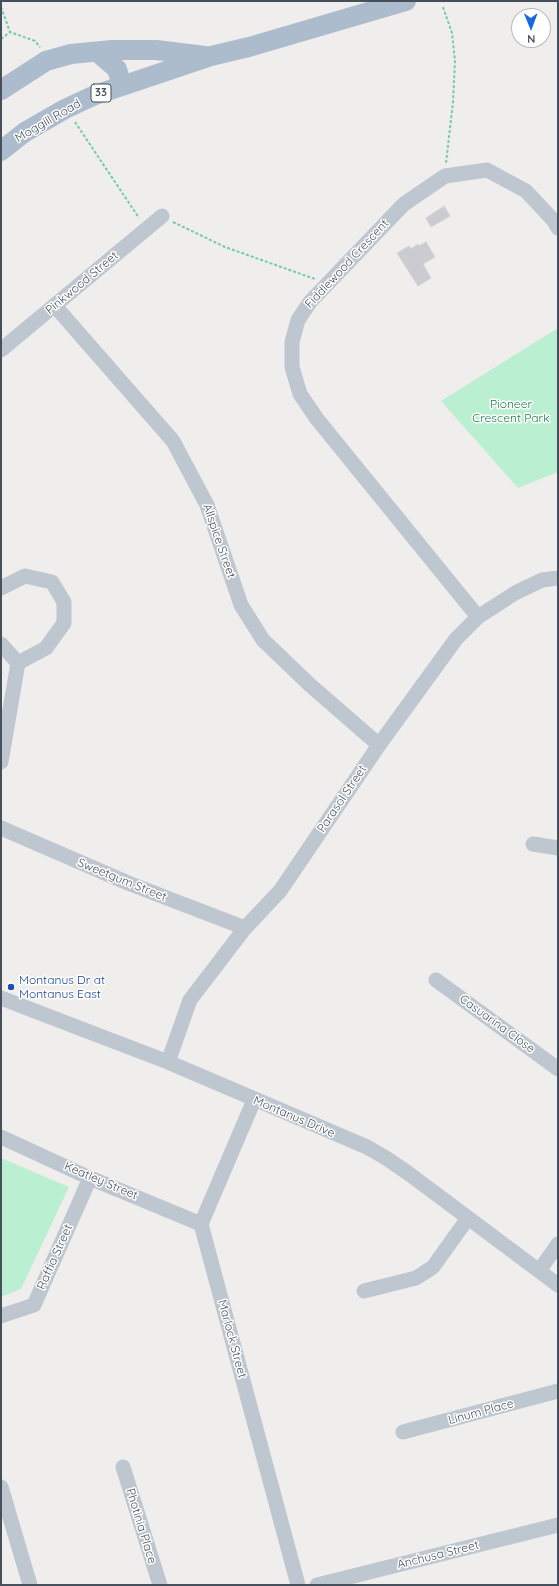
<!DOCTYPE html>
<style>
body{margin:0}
#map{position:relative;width:559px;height:1586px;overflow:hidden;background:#f0eeed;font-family:Quicksand,sans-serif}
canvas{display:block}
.frame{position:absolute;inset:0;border:2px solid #46505b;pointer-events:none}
.north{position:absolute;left:511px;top:8px;width:40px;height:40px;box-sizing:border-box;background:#fff;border:1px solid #b5b9bd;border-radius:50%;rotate:179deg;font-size:11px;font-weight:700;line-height:16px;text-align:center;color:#46505b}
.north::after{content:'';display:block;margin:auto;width:14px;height:18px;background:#1966df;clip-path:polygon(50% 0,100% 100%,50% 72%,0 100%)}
</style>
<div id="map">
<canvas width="559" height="1586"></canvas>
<div class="frame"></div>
<div class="north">N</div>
</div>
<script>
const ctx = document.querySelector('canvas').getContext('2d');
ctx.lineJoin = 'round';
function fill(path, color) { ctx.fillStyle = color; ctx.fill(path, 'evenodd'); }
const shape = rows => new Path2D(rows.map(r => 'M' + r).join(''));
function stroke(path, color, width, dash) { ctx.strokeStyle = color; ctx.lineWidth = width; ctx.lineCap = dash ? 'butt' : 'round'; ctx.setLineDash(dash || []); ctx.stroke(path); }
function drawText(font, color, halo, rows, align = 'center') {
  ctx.font = font + ' Quicksand,sans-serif'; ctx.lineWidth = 3; ctx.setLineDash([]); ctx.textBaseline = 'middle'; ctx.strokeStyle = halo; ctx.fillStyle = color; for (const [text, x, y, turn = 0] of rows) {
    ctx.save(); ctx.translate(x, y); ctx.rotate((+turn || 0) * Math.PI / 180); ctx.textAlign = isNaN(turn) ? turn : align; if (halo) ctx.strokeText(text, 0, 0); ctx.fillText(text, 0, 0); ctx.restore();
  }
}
const green = shape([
 [558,328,558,472,518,488,441,401],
 [1,1158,69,1187,21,1289,1,1297]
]);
const building = shape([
 [444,206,450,216,431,227,426,218,444,206],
 [426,242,435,257,423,264,431,278,418,286,397,253,409,246,411,249,418,244,419,246,426,242]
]);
const path = shape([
 [1,7,10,32],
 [443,7,452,33,455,61,453,102,446,163],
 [1,39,10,32,35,41,40,47],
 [75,122,139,218],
 [173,222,225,247,315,279]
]);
const minor = shape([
 [55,306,173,441,207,505,241,605,263,640,310,685,379,745],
 [1,350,162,216],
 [1,588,25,576,52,582,64,602,64,623,46,648,18,663],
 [478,617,317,419,300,394,292,367,292,342,298,320,310,302,404,204,445,176,487,170,526,191,554,221,558,228],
 [1,644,18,663],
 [1,762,18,663],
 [1,828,128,883,245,928],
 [533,844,558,848],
 [436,980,558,1069],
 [1,998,168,1062,367,1147,386,1158,408,1173,558,1285],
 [168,1062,190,1000,245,928,280,891,379,745,456,639,478,617,515,593,542,580,558,578],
 [254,1100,201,1224,298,1585],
 [1,1137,90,1178,201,1224],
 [539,1271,558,1244],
 [364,1291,416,1278,433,1267,468,1218],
 [1,1316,34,1305,90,1178],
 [403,1432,558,1391],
 [123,1467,160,1585],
 [1,1487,30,1585],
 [317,1585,558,1525]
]);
const major = shape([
 [97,52,117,69,122,86],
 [1,90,46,61,71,54,112,50,156,50,205,56],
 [1,151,25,132,65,109,95,95,211,56,249,47,406,1]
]);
const markers = [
 [11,987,4,"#1a4fb4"]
];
const shields = [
 [101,93,20]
];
const shieldNames = [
 ["33",101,93]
];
const streetNames = [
 ["Moggill Road",48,121,-30],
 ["Fiddlewood Crescent",347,264,-47],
 ["Pinkwood Street",82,283,-40],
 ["Allspice Street",219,541,71],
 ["Parasol Street",342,799,-56],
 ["Sweetgum Street",122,880,22],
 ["Casuarina Close",497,1024,36],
 ["Montanus Drive",294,1117,23],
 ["Keatley Street",101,1181,23],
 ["Raffia Street",55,1257,-66],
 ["Marlock Street",232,1339,75],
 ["Linum Place",481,1412,-15],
 ["Photinia Place",141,1526,73],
 ["Anchusa Street",438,1555,-14]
];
const parkNames = [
 ["Pioneer",511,404],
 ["Crescent Park",511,418]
];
const transitNames = [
 ["Montanus Dr at",19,980],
 ["Montanus East",19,994]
];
fill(green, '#bbefd1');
fill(building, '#caccd2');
stroke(building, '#d2d3d9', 1);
stroke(path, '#73cca5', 2, [3, 2]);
stroke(minor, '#bec7d0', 15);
stroke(major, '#adbccd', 20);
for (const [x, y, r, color] of markers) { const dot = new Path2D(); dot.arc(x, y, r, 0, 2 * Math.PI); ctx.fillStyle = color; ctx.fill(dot); stroke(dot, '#fff', 1.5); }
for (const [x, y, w] of shields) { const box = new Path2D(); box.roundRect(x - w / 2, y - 9, w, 18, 3); ctx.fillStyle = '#fff'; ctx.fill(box); stroke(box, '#46505b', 1); }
drawText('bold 11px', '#46505b', null, shieldNames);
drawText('12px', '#46505b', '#fff', streetNames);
drawText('12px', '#177c4e', '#fff', parkNames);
drawText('12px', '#164399', '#fff', transitNames, 'left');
</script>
